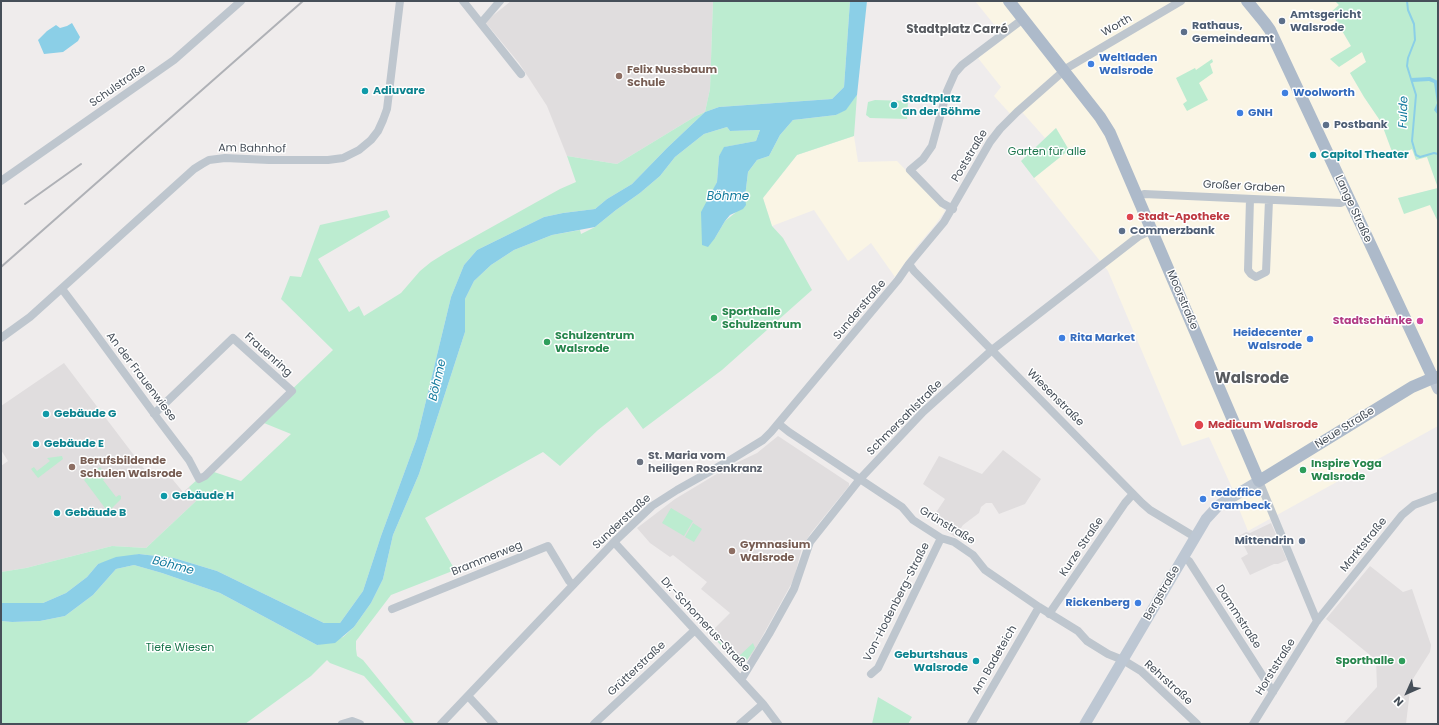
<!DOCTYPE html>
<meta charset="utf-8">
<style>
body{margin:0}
#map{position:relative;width:1439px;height:725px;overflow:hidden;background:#efecec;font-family:Poppins,sans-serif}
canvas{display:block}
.frame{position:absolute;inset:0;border:2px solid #464f59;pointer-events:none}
.north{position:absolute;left:1387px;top:673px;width:40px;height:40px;-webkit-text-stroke:3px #fff;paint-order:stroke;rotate:225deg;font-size:11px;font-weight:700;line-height:16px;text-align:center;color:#464f59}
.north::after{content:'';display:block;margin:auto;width:14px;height:18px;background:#464f59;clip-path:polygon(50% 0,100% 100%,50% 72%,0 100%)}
</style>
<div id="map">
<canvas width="1439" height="725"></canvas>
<div class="frame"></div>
<div class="north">N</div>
</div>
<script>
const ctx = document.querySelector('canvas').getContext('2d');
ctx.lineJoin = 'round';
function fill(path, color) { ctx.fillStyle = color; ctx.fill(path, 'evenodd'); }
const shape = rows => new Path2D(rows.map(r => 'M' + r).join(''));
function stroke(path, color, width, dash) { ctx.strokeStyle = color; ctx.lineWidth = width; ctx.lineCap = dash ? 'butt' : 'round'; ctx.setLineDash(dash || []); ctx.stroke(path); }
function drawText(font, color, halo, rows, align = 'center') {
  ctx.font = font + ' Poppins,sans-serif'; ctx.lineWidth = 3; ctx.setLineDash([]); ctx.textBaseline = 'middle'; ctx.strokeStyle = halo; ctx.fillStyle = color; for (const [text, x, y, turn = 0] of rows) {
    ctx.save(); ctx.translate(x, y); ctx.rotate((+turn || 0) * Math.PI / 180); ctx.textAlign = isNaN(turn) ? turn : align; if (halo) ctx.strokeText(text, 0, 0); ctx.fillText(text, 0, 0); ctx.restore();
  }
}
const commercial = shape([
 [975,1,1335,1,1339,5,1331,12,1351,46,1331,59,1362,51,1366,62,1350,73,1364,97,1381,122,1394,157,1412,149,1427,157,1438,188,1398,198,1430,205,1438,222,1438,426,1248,531,1235,499,1233,490,1209,437,1182,446,1108,271,1034,178,1069,150,1056,128,1045,138,1022,112,1015,119,994,96,1001,87,978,58,1005,38],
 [854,136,858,162,897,161,945,211,935,225,917,246,895,277,871,243,848,261,814,210,772,226,763,198,797,155]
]);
const education = shape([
 [511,1,713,1,710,89,705,112,696,116,617,164,567,156,547,106,519,63,485,22],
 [64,363,152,479,164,469,183,492,189,487,196,501,146,548,112,546,26,568,1,572,1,466,8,461,1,450,1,406],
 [778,436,849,483,849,486,811,533,802,547,794,579,752,655,747,660,742,663,736,663,710,633,730,613,701,589,707,582,673,555,670,557,650,543,637,528,675,499,730,466,757,453],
 [1003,450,1041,479,1025,504,999,514,992,503,986,503,981,507,979,513,963,525,955,537,931,520,945,499,923,484,939,456,982,474],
 [1271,523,1287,560,1278,564,1274,564,1250,575,1241,558,1248,554,1239,536,1246,532,1250,533],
 [1370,566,1403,592,1412,589,1431,645,1430,652,1411,682,1406,724,1344,723,1377,687,1376,660,1326,619]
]);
const green = shape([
 [713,1,850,1,844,87,832,99,719,107,705,112,667,148,632,184,607,199,595,209,563,213,544,217,477,250,464,265,451,297,417,438,381,536,363,591,340,623,324,623,217,571,174,558,139,554,98,564,87,577,66,593,43,603,1,603,1,572,26,568,112,546,146,548,196,501,189,487,208,470,241,481,291,434,259,421,333,350,281,299,290,276,301,277,320,225,387,210,390,217,318,259,349,312,359,306,364,316,401,293,420,271,431,262,447,252,560,189,576,182,567,156,617,164,696,116,705,112,710,89],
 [1335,1,1438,1,1438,222,1430,205,1404,214,1398,198,1438,188,1427,157,1416,160,1412,149,1394,157,1381,122,1364,97,1350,73,1366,62,1362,52,1339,67,1330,59,1351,46,1331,12,1339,5],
 [1212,59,1213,62,1210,64,1213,73,1199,83,1208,100,1187,111,1183,104,1187,101,1176,78,1195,68,1196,70],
 [857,95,854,136,797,155,763,198,772,226,783,238,812,290,722,370,643,429,627,407,598,430,560,466,543,452,425,518,455,570,391,595,356,641,356,649,357,656,363,660,414,723,413,724,406,724,364,676,330,663,327,660,311,676,245,724,1,724,1,621,12,622,40,621,65,616,93,595,116,569,134,565,162,573,220,593,317,645,343,637,354,627,371,603,383,579,393,535,419,474,465,332,465,299,474,281,491,265,514,250,552,235,580,230,581,234,595,227,616,210,640,193,660,176,675,157,704,134,727,127,730,131,760,130,756,141,725,147,719,156,717,182,711,195,715,238,725,221,735,213,745,197,748,172,757,160,769,156,780,135,793,120,836,115,846,109],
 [875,100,908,101,907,119,870,118,866,115,868,102],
 [1056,128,1069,150,1034,178,1021,161],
 [62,456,63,459,38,478,31,469,34,467,37,471,50,461,47,458],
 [100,467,108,477,103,480,116,497,119,495,121,496,121,499,108,512,84,480],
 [671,508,693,521,684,536,662,523],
 [693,523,702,529,694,542,685,537],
 [713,632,738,657,753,643,755,648,747,660,742,663,736,662,711,634],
 [878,697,912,717,908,724,872,724]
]);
const water = shape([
 [850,1,867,1,857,95,846,110,836,115,793,120,780,135,769,156,757,160,748,172,745,197,746,205,743,209,730,215,725,221,715,238,708,247,702,245,701,212,717,182,719,156,724,147,756,141,760,130,730,131,727,127,704,134,675,157,660,176,640,193,616,210,595,227,552,235,514,250,491,265,474,281,465,299,465,332,419,474,393,535,383,579,371,603,354,627,335,643,317,645,220,593,162,573,134,565,116,569,93,595,65,616,40,621,12,622,1,621,1,603,43,603,66,593,87,577,98,564,116,557,139,554,174,558,217,571,324,623,340,623,363,591,381,536,417,438,451,297,464,265,477,250,544,217,563,213,595,209,607,199,632,184,667,148,705,112,719,107,832,99,844,87],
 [72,23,80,37,78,41,63,52,44,54,38,40,47,31,56,25,60,28,67,26],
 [1430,77,1438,81,1438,115,1434,110,1437,103,1434,83,1429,81,1412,82,1411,78]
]);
const stream = shape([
 [1407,1,1408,10,1414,24,1415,40,1408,58,1407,66,1416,95,1412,141,1416,155,1420,157,1434,153,1438,154]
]);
const street = shape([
 [463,1,521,74],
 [481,23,500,1],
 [1,181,174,60,241,1],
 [1137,196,1144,194,1341,203,1349,199],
 [1250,199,1248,270,1251,274,1256,277,1266,272,1269,200],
 [953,209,942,203,910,170,923,159,932,146,947,91,955,73,962,65,1023,19],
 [909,264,914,271,1142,503,1150,510,1195,537],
 [62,289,84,318,158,419,189,460,199,479,205,476,292,391,233,338,154,414],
 [1,338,30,317,194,169,202,164,209,160,225,158,269,160,328,160,343,158,359,150,371,140,378,131,383,120,387,109,400,1],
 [779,424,789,432,902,507,913,520,941,538,954,542,973,555,985,570,1039,607,1078,631,1087,641,1108,654,1123,660,1141,671,1197,724],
 [1259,481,1317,621],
 [614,542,763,704,778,724],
 [1183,557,1189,561,1273,692],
 [392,609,548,546,569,581,573,585],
 [1049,614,1125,503,1133,494],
 [871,674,878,668,941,538],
 [741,680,769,634,794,589,810,542,860,479,923,412,992,350,1139,236,1152,230],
 [468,696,494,724],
 [342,724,352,721,360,724],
 [441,724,614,542,652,506,677,490,732,459,763,440,771,432,898,280,909,264,944,222,990,142,1000,129,1017,112,1067,68,1181,1],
 [594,724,695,630],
 [740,724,763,704],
 [971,724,1039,607],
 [1253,724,1317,621,1402,515,1414,505,1438,496]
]);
const secondary = shape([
 [1433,378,1438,389],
 [1085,724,1206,519,1219,505,1259,481]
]);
const primary = shape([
 [1009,1,1100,117,1110,133,1259,481,1412,387,1433,378,1438,377],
 [1247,1,1265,23,1270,30,1433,378]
]);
const rail = shape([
 [25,204,81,164],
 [1,267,303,1]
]);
const markers = [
 [1282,21,4,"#5c6f8a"],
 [1184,32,4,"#5c6f8a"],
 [1091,64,4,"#3f7fe0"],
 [619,76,4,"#8d6e63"],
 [365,91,4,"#0f9aa8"],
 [1285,93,4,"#3f7fe0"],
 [894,105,4,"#0f9aa8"],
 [1240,113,4,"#3f7fe0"],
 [1326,125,4,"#5c6f8a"],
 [1313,155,4,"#0f9aa8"],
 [1130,217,4,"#e0444e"],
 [1122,231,4,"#5c6f8a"],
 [714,318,4,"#2e9e5b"],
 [1420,321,4,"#d1479c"],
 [1062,338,4,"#3f7fe0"],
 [1310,339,4,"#3f7fe0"],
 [547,342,4,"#2e9e5b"],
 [46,414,4,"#0f9aa8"],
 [1199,425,5,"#e0444e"],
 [36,444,4,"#0f9aa8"],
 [640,462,4,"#6b7280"],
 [72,467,4,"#8d6e63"],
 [1303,470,4,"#2e9e5b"],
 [164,496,4,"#0f9aa8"],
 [1203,499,4,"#3f7fe0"],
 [57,513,4,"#0f9aa8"],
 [1302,541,4,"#5c6f8a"],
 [732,551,4,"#8d6e63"],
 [1138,603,4,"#3f7fe0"],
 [976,661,4,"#0f9aa8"],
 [1402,661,4,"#2e9e5b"]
];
const serviceNames = [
 ["Amtsgericht",1290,15],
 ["Walsrode",1290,28],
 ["Rathaus,",1192,26],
 ["Gemeindeamt",1192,39],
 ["Postbank",1334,125],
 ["Commerzbank",1130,231],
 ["Mittendrin",1294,541,"right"]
];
const streetNames = [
 ["Worth",1117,26,-30],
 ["Schulstraße",118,86,-35],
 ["Am Bahnhof",252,149,1],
 ["Poststraße",970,156,-59],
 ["Großer Graben",1244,187,3],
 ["Lange Straße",1353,209,65],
 ["Moorstraße",1182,300,67],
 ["Sunderstraße",860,310,-50],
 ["Frauenring",268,355,42],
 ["An der Frauenwiese",141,377,53],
 ["Wiesenstraße",1055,398,45],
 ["Schmersahlstraße",905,418,-45],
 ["Neue Straße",1345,428,-32],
 ["Sunderstraße",622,522,-43],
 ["Grünstraße",947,526,31],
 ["Marktstraße",1364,545,-51],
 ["Kurze Straße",1082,547,-56],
 ["Brammerweg",487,559,-22],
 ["Bergstraße",1162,593,-60],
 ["Von-Hodenberg-Straße",897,602,-63],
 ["Dammstraße",1238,617,57],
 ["Dr.-Schomerus-Straße",705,625,47],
 ["Am Badeteich",995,660,-60],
 ["Horststraße",1276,667,-58],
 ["Grütterstraße",637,669,-43],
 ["Rehrstraße",1168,683,42]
];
const shopNames = [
 ["Weltladen",1099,58],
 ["Walsrode",1099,71],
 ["Woolworth",1293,93],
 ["GNH",1248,113],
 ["Heidecenter",1302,333,"right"],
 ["Walsrode",1302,346,"right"],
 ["Rita Market",1070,338],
 ["redoffice",1211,493],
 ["Grambeck",1211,506],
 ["Rickenberg",1130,603,"right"]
];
const educationNames = [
 ["Felix Nussbaum",627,70],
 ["Schule",627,83],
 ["Berufsbildende",80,461],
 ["Schulen Walsrode",80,474],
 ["Gymnasium",740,545],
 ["Walsrode",740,558]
];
const cultureNames = [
 ["Adiuvare",373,91],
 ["Stadtplatz",902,99],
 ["an der Böhme",902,112],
 ["Capitol Theater",1321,155],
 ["Gebäude G",54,414],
 ["Gebäude E",44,444],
 ["Gebäude H",172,496],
 ["Gebäude B",65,513],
 ["Geburtshaus",968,655,"right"],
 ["Walsrode",968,668,"right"]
];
const parkNames = [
 ["Garten für alle",1047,152],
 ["Tiefe Wiesen",180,648]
];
const healthNames = [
 ["Stadt-Apotheke",1138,217],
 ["Medicum Walsrode",1208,425]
];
const leisureNames = [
 ["Sporthalle",722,312],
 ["Schulzentrum",722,325],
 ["Schulzentrum",555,336],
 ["Walsrode",555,349],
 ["Inspire Yoga",1311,464],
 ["Walsrode",1311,477],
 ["Sporthalle",1394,661,"right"]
];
const hotelNames = [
 ["Stadtschänke",1412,321]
];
const worshipNames = [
 ["St. Maria vom",648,456],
 ["heiligen Rosenkranz",648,469]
];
const neighbourhoodNames = [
 ["Stadtplatz Carré",957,30]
];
const waterNames = [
 ["Fulde",1404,112,-88],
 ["Böhme",728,197],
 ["Böhme",438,380,-77],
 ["Böhme",173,566,15]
];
const districtNames = [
 ["Walsrode",1252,379]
];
fill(commercial, '#faf5e5');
fill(education, '#e0ddde');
fill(green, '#bcecd0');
fill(water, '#8bcfe7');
stroke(stream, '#8bcfe7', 2);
stroke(street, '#bec6ce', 8);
stroke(secondary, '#bdc7d3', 11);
stroke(primary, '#adbaca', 12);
stroke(rail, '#afb1b6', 2);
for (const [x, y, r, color] of markers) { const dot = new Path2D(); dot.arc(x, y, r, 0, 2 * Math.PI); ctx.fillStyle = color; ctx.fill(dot); stroke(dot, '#fff', 1.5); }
drawText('bold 11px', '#4e5e75', '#fff', serviceNames, 'left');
drawText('11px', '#464f59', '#fff', streetNames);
drawText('bold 11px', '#366cbe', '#fff', shopNames, 'left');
drawText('bold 11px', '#785e54', '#fff', educationNames, 'left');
drawText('bold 11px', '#0d838f', '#fff', cultureNames, 'left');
drawText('11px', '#1b754c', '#fff', parkNames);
drawText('bold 11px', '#be3a42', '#fff', healthNames, 'left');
drawText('bold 11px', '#27864d', '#fff', leisureNames, 'left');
drawText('bold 11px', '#b23c85', '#fff', hotelNames, 'right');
drawText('bold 11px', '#5b616d', '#fff', worshipNames, 'left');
drawText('bold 12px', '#595c61', '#fff', neighbourhoodNames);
drawText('italic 12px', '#137b9e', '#fff', waterNames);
drawText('bold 15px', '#595c61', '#fff', districtNames);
</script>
